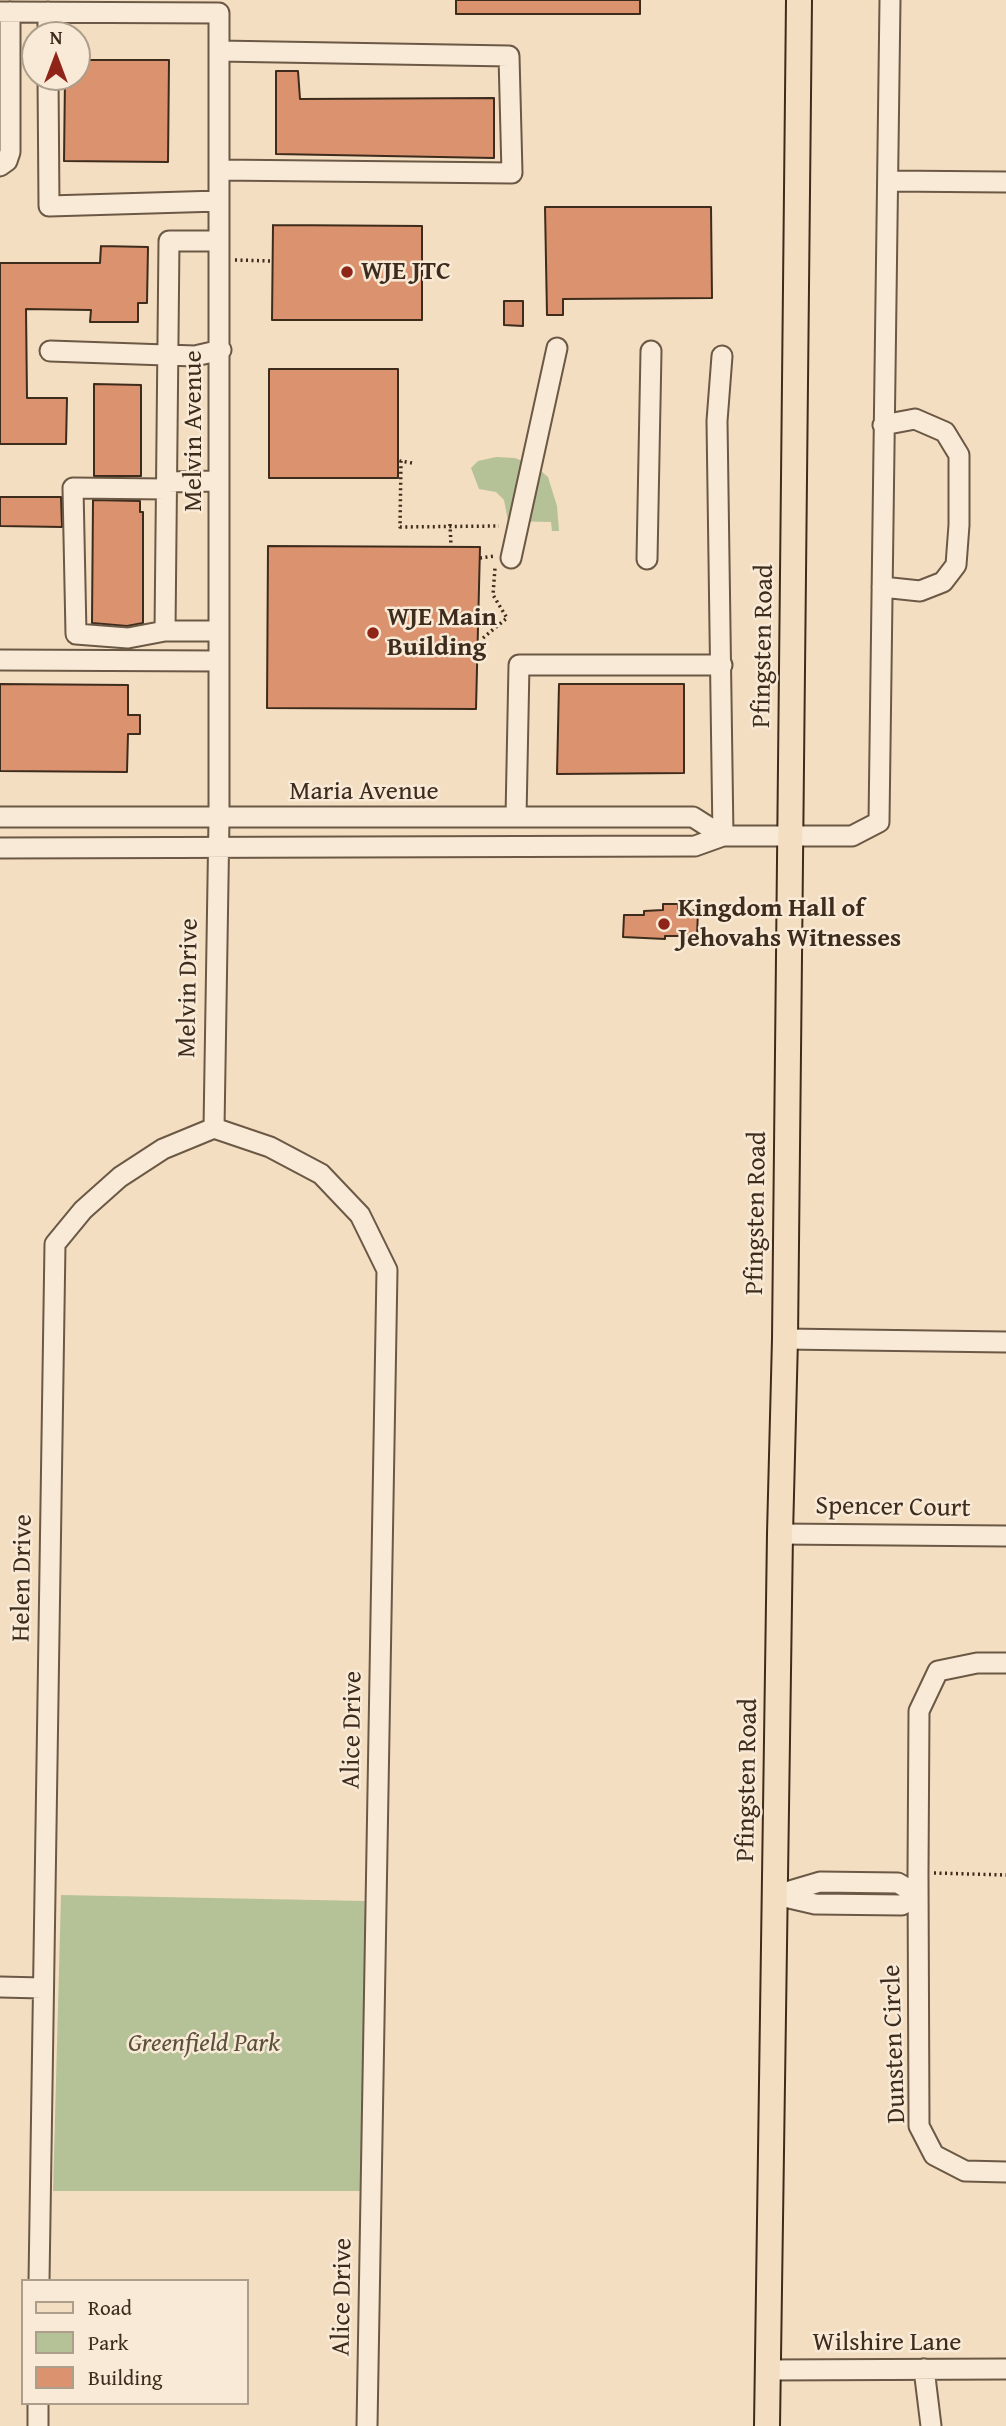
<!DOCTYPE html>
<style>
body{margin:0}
#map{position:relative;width:1006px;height:2426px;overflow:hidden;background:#f4dec1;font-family:"Gentium Book Plus",serif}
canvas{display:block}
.legend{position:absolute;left:21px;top:2279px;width:228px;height:126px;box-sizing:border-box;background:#f8ead7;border:2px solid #ad9e8c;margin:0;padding:9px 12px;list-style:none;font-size:21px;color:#3d2b1c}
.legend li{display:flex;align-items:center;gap:14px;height:35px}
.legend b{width:35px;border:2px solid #ad9e8c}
.north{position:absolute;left:21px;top:21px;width:70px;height:70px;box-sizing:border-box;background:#f8ead7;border:2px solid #ad9e8c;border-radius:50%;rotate:0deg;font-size:19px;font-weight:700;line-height:28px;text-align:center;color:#3d2b1c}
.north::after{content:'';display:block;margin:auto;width:24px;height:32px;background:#8f2418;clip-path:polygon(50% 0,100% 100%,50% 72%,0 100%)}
</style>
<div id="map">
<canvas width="1006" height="2426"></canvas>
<ul class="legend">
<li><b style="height:9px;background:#f4dec1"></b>Road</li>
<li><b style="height:19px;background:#b5c298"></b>Park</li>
<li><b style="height:19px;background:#db936f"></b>Building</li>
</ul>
<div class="north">N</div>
</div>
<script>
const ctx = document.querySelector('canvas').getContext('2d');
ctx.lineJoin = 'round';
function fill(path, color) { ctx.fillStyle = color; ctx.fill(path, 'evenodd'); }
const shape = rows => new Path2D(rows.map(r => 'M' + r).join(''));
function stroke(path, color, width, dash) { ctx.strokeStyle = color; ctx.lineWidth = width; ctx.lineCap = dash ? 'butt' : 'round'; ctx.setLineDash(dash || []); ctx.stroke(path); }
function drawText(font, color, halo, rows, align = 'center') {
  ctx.font = font + ' "Gentium Book Plus",serif'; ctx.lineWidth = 5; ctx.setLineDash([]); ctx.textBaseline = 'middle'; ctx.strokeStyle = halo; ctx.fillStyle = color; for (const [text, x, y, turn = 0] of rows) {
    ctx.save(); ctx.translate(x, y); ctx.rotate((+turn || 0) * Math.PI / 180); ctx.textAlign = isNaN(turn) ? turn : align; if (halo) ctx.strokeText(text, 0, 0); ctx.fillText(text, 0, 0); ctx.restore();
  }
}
const green = shape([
 [496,457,515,458,535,466,548,477,557,506,559,531,552,531,551,522,508,521,504,500,496,492,479,489,471,468,478,461],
 [61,1895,366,1901,362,2191,53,2191]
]);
const building = shape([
 [456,0,640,0,640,14,456,14,456,0],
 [77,60,169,60,168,162,64,161,65,77,77,77,77,60],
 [276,71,298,71,300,99,494,98,494,158,276,154,276,71],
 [545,207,711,207,712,298,563,299,563,315,547,315,545,207],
 [273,225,422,226,422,320,272,320,273,225],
 [101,246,148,247,147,303,138,303,138,322,90,322,91,310,26,309,27,398,67,398,66,444,0,444,0,263,100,263,101,246],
 [504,301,523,301,523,326,504,325,504,301],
 [269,369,398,369,398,478,269,478,269,369],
 [94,384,141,385,141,476,94,476,94,384],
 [0,497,61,497,62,527,0,526,0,497],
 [93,500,140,501,140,512,143,512,143,623,127,626,92,623,93,500],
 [268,546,480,547,476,709,267,708,268,546],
 [0,684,128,685,128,715,140,715,140,734,128,734,127,772,0,771,0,684],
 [559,684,684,684,684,773,557,774,559,684],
 [663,904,678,904,678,909,698,911,697,936,665,936,665,939,623,937,624,915,644,915,644,911,663,910,663,904]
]);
const path = shape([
 [235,260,272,261],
 [412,463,401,461,400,527,499,526],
 [450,524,451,546],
 [480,558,495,556],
 [483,638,507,618,493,595,495,568],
 [934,1873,1006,1875]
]);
const minor = shape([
 [0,12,219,13,219,819,214,1128],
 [48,12,48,35],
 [48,77,49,206,219,201],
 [0,166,7,161,10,152,10,12],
 [219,170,512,173,509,56,219,51],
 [888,181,1006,182],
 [50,351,195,356,221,350],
 [722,356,717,421,723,836],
 [167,482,219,481],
 [511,558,557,348],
 [647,559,651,351],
 [882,587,920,591,943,582,956,565,959,525,959,455,945,432,915,419,883,425],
 [165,631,128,638,76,634,73,488,166,489],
 [219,631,165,631,169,241,219,241],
 [0,660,219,661],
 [0,817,693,817,723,836],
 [516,817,519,665,722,665],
 [0,848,695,846,723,836,852,836,879,822,890,0],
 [214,1128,270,1147,321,1174,360,1215,387,1270,367,2426],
 [785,1339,1006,1342],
 [780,1534,1006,1536],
 [1006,1663,977,1663,938,1671,919,1711,918,1873,919,2126,934,2155,965,2171,1006,2172],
 [820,1882,898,1883,918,1895,902,1905,815,1904,776,1895,820,1882],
 [0,1987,42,1988],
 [39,2281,55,1244,83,1210,120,1177,163,1149,214,1128],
 [924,2369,931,2426],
 [768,2370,1006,2369],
 [38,2426,38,2403]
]);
const major = shape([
 [767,2426,780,1534,785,1339,799,0]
]);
const markers = [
 [347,272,7,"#8f2418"],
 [373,633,7,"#8f2418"],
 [664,924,7,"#8f2418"]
];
const poiNames = [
 ["WJE JTC",361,272],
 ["WJE Main",387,618],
 ["Building",387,648],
 ["Kingdom Hall of",678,909],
 ["Jehovahs Witnesses",678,939]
];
const streetNames = [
 ["Melvin Avenue",194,431,-90],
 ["Pfingsten Road",764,646,-89],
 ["Maria Avenue",364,792],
 ["Melvin Drive",189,988,-89],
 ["Pfingsten Road",757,1213,-89],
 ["Spencer Court",893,1508,1],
 ["Helen Drive",23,1578,-89],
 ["Alice Drive",353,1730,-89],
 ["Pfingsten Road",748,1780,-89],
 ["Dunsten Circle",895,2044,-92],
 ["Alice Drive",343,2297,-89],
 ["Wilshire Lane",887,2343]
];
const parkNames = [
 ["Greenfield Park",204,2044]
];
fill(green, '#b5c298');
fill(building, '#db936f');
stroke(building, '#3d2b1c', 2);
stroke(minor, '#6b5845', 23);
stroke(major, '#3d2b1c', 28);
stroke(path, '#3d2b1c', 3.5, [2, 3.5]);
stroke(minor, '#f8ead7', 19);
stroke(major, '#f4dec1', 24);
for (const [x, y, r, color] of markers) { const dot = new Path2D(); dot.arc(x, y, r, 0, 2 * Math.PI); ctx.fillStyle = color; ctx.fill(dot); stroke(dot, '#f8ead7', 2.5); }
drawText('bold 26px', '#3d2b1c', '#f8ead7', poiNames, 'left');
drawText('26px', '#3d2b1c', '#f8ead7', streetNames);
drawText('italic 26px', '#5b513b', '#f8ead7', parkNames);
</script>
